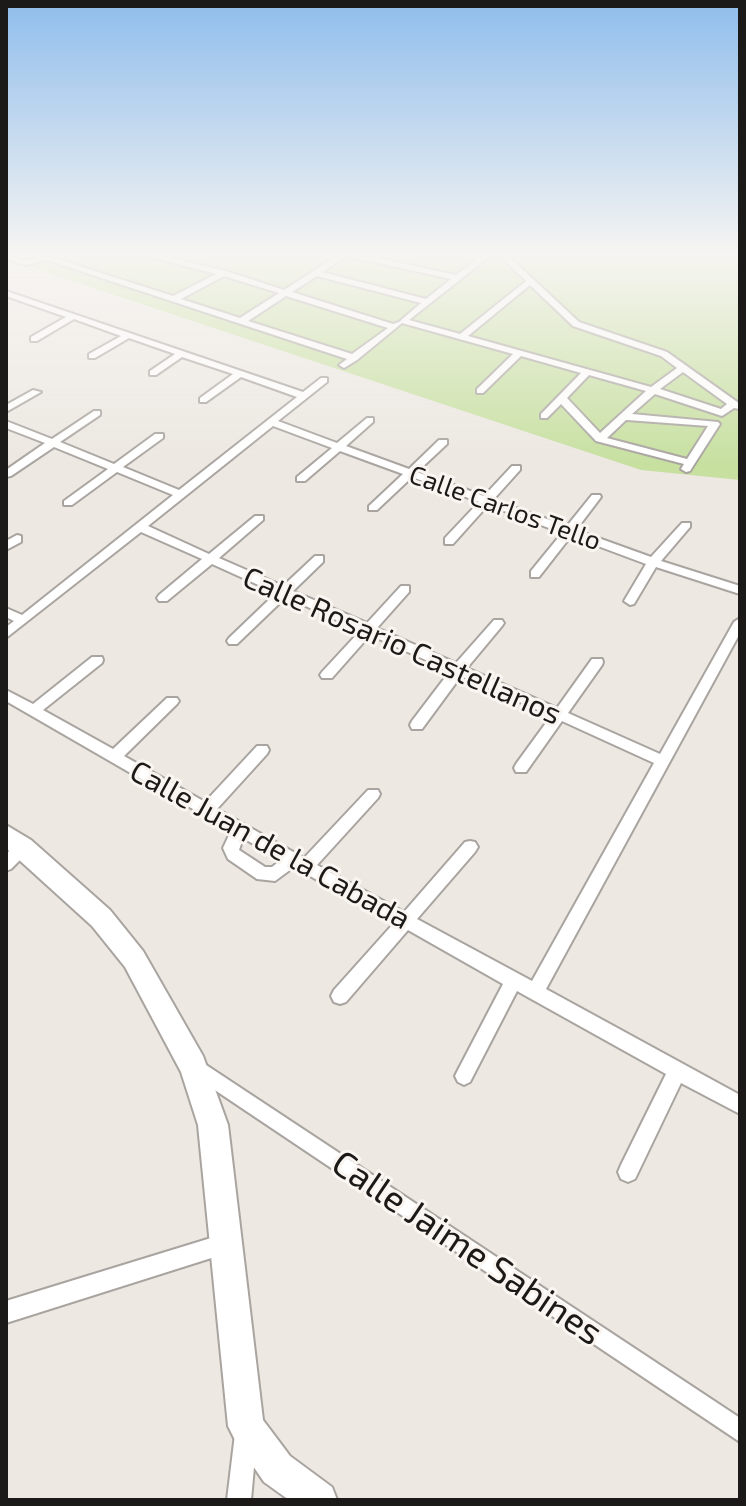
<!DOCTYPE html>
<style>
body{margin:0}
#map{position:relative;width:746px;height:1506px;overflow:hidden;background:#ede8e2;font-family:"Exo 2",sans-serif}
canvas{display:block}
.frame{position:absolute;inset:0;border:8px solid #1c1a18;pointer-events:none}
</style>
<div id="map">
<canvas width="746" height="1506"></canvas>
<div class="frame"></div>
</div>
<script>
const ctx = document.querySelector('canvas').getContext('2d');
ctx.lineJoin = 'round';
function fill(path, color) { ctx.fillStyle = color; ctx.fill(path, 'evenodd'); }
const shape = rows => new Path2D(rows.map(r => 'M' + r).join(''));
function stroke(path, color, width, dash) { ctx.strokeStyle = color; ctx.lineWidth = width; ctx.lineCap = dash ? 'butt' : 'round'; ctx.setLineDash(dash || []); ctx.stroke(path); }
function drawText(font, color, halo, rows, align = 'center') {
  ctx.font = font + ' "Exo 2",sans-serif'; ctx.lineWidth = 6; ctx.setLineDash([]); ctx.textBaseline = 'middle'; ctx.strokeStyle = halo; ctx.fillStyle = color; for (const [text, x, y, turn = 0] of rows) {
    ctx.save(); ctx.translate(x, y); ctx.rotate((+turn || 0) * Math.PI / 180); ctx.textAlign = isNaN(turn) ? turn : align; if (halo) ctx.strokeText(text, 0, 0); ctx.fillText(text, 0, 0); ctx.restore();
  }
}
const green = shape([
 [6,253,740,253,740,480,641,470,6,259]
]);
const minor = shape([
 [52,253,62,253,54,258,173,296,216,274,137,253,151,253,226,271,284,290,341,253,356,253,456,275,485,253,494,253,409,320,460,334,526,281,497,253,505,253,579,322,667,352,740,404,740,409,734,408,722,416,655,394,632,414,718,422,720,424,695,463,690,471,686,472,681,469,684,464,596,441,561,404,547,418,541,418,541,414,581,373,521,356,483,393,477,393,477,389,513,354,402,323,357,360,344,368,339,365,347,359,47,260,25,265,6,259,6,254,26,261,52,253],
 [347,256,451,279,426,299,322,272,347,256],
 [224,276,279,293,240,318,181,299,224,276],
 [317,276,421,303,399,322,393,324,292,292,317,276],
 [530,285,573,326,661,356,677,368,651,387,468,336,530,285],
 [286,296,388,328,352,354,248,321,286,296],
 [683,372,727,404,721,409,660,389,683,372],
 [589,375,646,391,600,433,567,398,589,375],
 [626,420,627,420,708,426,687,459,607,438,626,420],
 [6,291,303,392,321,378,327,378,327,382,278,421,337,443,367,418,373,418,373,422,346,446,409,469,439,440,447,440,447,444,417,472,484,496,512,466,520,466,520,470,493,500,567,526,592,495,600,495,601,497,576,530,651,557,682,523,690,523,690,527,661,561,740,586,740,594,656,567,634,604,630,605,624,601,646,564,571,536,539,577,531,577,531,571,562,533,488,505,453,544,445,544,445,538,479,502,412,477,377,510,369,510,369,506,403,474,340,451,305,481,297,481,297,477,332,448,273,426,148,526,209,554,255,516,263,516,263,520,219,558,283,586,315,556,323,556,323,562,293,591,367,623,401,586,409,586,409,592,377,628,456,663,494,620,502,620,504,623,502,626,467,668,557,708,592,659,602,659,603,662,602,665,568,713,660,754,734,622,740,618,740,633,546,989,740,1095,740,1114,681,1083,635,1179,628,1182,621,1179,618,1172,621,1165,666,1074,517,991,470,1082,464,1085,458,1082,455,1076,458,1070,503,984,408,930,346,1002,340,1004,334,1002,331,996,334,990,394,923,294,867,275,881,257,879,228,859,223,848,231,831,6,701,6,690,33,704,92,657,102,657,103,660,102,663,43,710,113,749,167,698,177,698,179,701,177,704,124,756,205,802,257,746,267,746,269,750,267,754,217,809,304,858,368,790,378,790,380,794,378,798,317,865,404,912,465,842,470,841,475,842,478,847,475,852,417,919,532,981,654,763,562,721,526,772,516,772,514,768,516,764,551,716,461,676,422,729,412,729,410,725,412,721,450,671,370,635,332,678,322,678,320,675,322,672,360,631,286,597,237,644,229,644,227,641,229,638,276,593,212,564,167,601,159,601,157,598,159,595,202,559,141,532,6,638,6,627,14,621,6,617,6,608,22,615,173,495,117,472,72,505,64,505,64,501,108,469,54,447,11,476,6,477,6,470,45,443,6,428,6,421,52,439,94,411,100,411,100,415,60,442,114,464,155,434,163,434,163,438,123,467,179,490,297,397,241,377,206,402,200,402,200,398,233,374,182,357,156,375,150,375,150,371,175,354,129,338,95,358,89,358,89,354,121,336,74,319,37,341,31,341,31,337,66,317,6,296,6,291],
 [243,838,281,860,272,867,265,867,239,850,243,838],
 [33,390,41,392,6,412,6,405,33,390],
 [17,535,21,536,21,542,6,550,6,541,17,535],
 [23,841,28,842,31,847,28,852,11,869,6,871,6,854,18,842,23,841],
 [197,1059,740,1418,740,1442,191,1074,188,1068,191,1062,197,1059],
 [224,1234,231,1237,234,1244,231,1251,224,1254,6,1323,6,1301,224,1234],
 [246,1423,254,1426,257,1434,251,1500,227,1500,235,1434,238,1426,246,1423]
]);
const secondary = shape([
 [6,825,31,840,110,910,143,951,203,1056,228,1125,263,1420,290,1456,332,1487,337,1500,289,1500,264,1482,234,1438,228,1426,198,1125,181,1072,125,967,92,926,6,848,6,825]
]);
const farStreetnames = [
 ["Calle Carlos Tello",505,508,20]
];
const streetNames = [
 ["Calle Rosario Castellanos",402,646,24],
 ["Calle Juan de la Cabada",270,845,29]
];
const nearStreetnames = [
 ["Calle Jaime Sabines",467,1248,34]
];
fill(green, '#c7e0a0');
stroke(minor, '#a9a49f', 4);
stroke(secondary, '#a9a49f', 4);
fill(minor, '#fff');
fill(secondary, '#fff');
const sky = ctx.createLinearGradient(0, 0, 0, 464);
sky.addColorStop(0, '#8fbdec');
sky.addColorStop(0.55, '#f7f5f2');
sky.addColorStop(1, '#f7f5f200');
ctx.fillStyle = sky;
ctx.fillRect(0, 0, 746, 464);
drawText('26px', '#1c1a18', '#faf5f0', farStreetnames);
drawText('30px', '#1c1a18', '#faf5f0', streetNames);
drawText('36px', '#1c1a18', '#faf5f0', nearStreetnames);
</script>
